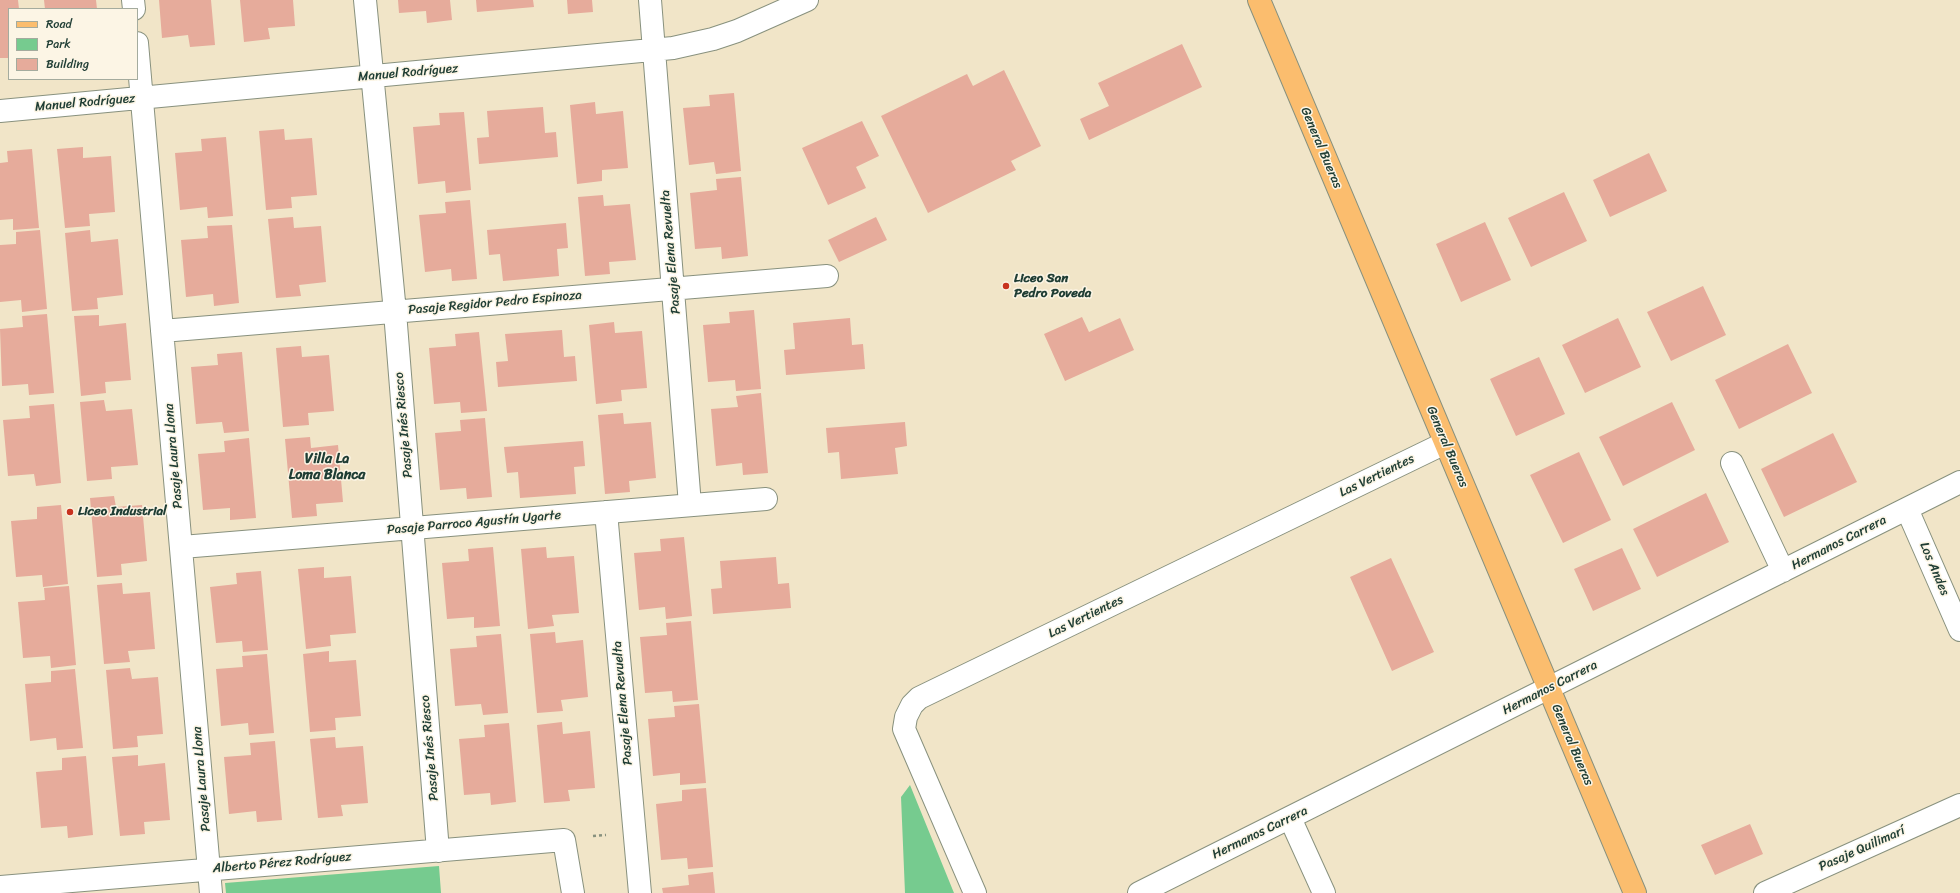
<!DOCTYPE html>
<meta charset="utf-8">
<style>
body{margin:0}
#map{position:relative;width:1960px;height:893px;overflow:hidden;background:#f1e5c8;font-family:Sriracha,sans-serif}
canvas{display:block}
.legend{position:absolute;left:8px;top:8px;width:130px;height:72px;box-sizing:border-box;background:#fcf5e5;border:1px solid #a4ab9e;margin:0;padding:5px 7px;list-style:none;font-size:12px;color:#1f3d34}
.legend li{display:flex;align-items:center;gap:8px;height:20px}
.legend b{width:20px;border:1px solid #a4ab9e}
</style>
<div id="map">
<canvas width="1960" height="893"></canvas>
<ul class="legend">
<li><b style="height:5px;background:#fbbd6e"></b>Road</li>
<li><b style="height:11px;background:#76cb8f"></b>Park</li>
<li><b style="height:11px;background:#e6ab9b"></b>Building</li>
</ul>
</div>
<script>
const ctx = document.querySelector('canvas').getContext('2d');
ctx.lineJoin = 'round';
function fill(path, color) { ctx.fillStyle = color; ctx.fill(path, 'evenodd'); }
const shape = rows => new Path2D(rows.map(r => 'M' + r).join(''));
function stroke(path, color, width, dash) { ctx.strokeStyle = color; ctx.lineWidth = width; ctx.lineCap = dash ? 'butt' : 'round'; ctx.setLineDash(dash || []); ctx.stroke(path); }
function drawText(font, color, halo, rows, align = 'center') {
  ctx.font = font + ' Sriracha,sans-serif'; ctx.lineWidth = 3; ctx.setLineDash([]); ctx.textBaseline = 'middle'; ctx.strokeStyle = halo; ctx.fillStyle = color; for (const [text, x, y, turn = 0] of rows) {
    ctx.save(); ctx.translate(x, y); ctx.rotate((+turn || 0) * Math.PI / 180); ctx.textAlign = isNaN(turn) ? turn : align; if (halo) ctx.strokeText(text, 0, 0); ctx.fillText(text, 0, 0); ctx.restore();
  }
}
const green = shape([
 [910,785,954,893,905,893,901,797],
 [439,866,441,893,226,893,225,883]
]);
const building = shape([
 [0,0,18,0,19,9,9,9,9,58,0,58],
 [44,0,96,0,97,9,45,9],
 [159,0,211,0,215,45,190,47,188,35,162,38],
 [240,0,293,0,295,26,268,28,270,39,244,42],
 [398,0,450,0,452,20,427,23,426,11,399,13],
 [476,0,533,0,534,7,477,12],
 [567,0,592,0,593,12,568,14],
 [1182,44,1202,87,1089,140,1080,119,1109,106,1098,83],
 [1004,70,1041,146,1011,161,1016,170,928,213,881,116,967,74,973,86],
 [734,93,741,171,716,174,714,162,689,165,683,108,710,106,709,95],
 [595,102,596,114,623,111,628,168,602,170,602,181,577,184,570,105],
 [543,107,545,133,556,132,558,157,479,164,477,138,489,137,487,111],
 [464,112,471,190,446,193,445,181,418,184,413,127,440,125,439,113],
 [862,121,879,156,856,167,866,188,828,205,802,148],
 [284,129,285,140,312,138,317,195,291,197,292,208,266,210,259,131],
 [226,137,233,216,208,218,207,207,180,210,175,153,202,151,201,139],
 [83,147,83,158,111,156,115,212,89,214,90,226,65,228,57,149],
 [32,149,39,228,13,230,13,219,0,220,0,163,8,162,7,151],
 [1649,153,1667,191,1610,217,1593,180],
 [741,177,748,256,722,259,721,247,695,249,690,193,717,190,716,179],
 [1564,192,1587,241,1531,267,1508,218],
 [603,195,604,206,630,204,636,260,609,262,610,274,585,276,578,197],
 [470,200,477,279,452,281,451,269,425,272,419,215,446,213,445,202],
 [293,217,294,228,321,226,326,282,299,285,301,296,276,298,268,219],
 [876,217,887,240,839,262,828,240],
 [1485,222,1511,280,1461,302,1436,244],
 [566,223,568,248,557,249,559,276,503,281,500,254,489,255,487,230],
 [232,225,239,303,214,306,213,294,186,297,181,240,208,238,207,226],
 [40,230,47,309,22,312,21,300,0,302,0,245,16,244,16,232],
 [90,230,91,242,118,239,123,295,97,298,98,309,72,311,65,233],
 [1703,286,1726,335,1671,361,1647,312],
 [754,310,761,389,736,391,735,380,708,382,703,325,730,323,729,312],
 [47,314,54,393,29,395,28,384,2,386,0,329,23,327,22,316],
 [99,315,99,326,126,323,131,380,105,382,106,393,81,396,74,316],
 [1082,317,1089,332,1120,318,1134,350,1065,381,1044,334],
 [850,318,852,345,863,344,865,369,786,375,784,350,795,349,793,323],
 [1618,318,1641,367,1585,393,1562,345],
 [614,322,615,333,642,331,647,388,621,390,622,401,596,404,589,325],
 [562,330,564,357,575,356,577,381,498,387,496,362,508,361,505,334],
 [479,332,487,411,461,413,460,402,434,404,429,348,456,346,455,334],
 [1788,344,1812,393,1739,429,1715,380],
 [301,346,302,357,329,355,334,411,308,413,309,425,283,427,276,348],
 [242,352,249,431,224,433,222,422,196,424,191,367,218,365,217,354],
 [1539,357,1565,414,1516,436,1490,379],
 [761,393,768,473,743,475,742,463,716,466,711,409,738,407,736,396],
 [104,400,106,411,132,409,138,465,111,467,112,479,87,481,80,402],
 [1672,402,1695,450,1623,486,1599,437],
 [54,404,61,483,36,486,34,474,8,476,3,420,30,418,29,406],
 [623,413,624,424,651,422,656,478,629,481,630,492,605,494,598,415],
 [485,418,492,497,467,499,466,488,440,490,435,433,461,431,460,420],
 [905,422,907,446,895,448,898,474,841,479,839,452,828,453,826,428],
 [1833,433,1857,482,1784,517,1761,469],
 [310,437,311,448,338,445,343,502,316,504,317,516,292,518,285,439],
 [249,438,256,518,230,520,230,508,203,510,198,454,225,452,224,441],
 [583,441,585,466,574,467,576,494,520,498,518,472,507,473,504,447],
 [1579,452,1611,520,1563,543,1530,475],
 [1706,493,1729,542,1657,577,1633,529],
 [114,496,116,507,142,505,147,561,121,564,122,575,97,577,90,498],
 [61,505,68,584,43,587,42,575,16,577,11,521,37,519,37,507],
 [684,537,692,616,666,619,665,607,639,610,634,553,661,551,660,539],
 [493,547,500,626,474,628,474,617,447,619,442,563,469,561,468,549],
 [546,547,547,558,574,556,579,613,552,615,554,626,528,629,521,549],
 [1622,548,1641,589,1593,611,1574,569],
 [776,557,778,584,789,583,791,608,713,614,711,589,722,588,720,561],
 [1391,558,1434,652,1392,671,1350,577],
 [324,567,324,578,351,576,356,633,330,635,331,646,306,649,298,569],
 [261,571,268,650,243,652,242,641,216,643,210,587,237,584,236,573],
 [122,583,123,594,150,592,155,649,128,651,130,662,104,664,97,585],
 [69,586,76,665,51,668,50,656,23,658,18,602,45,600,44,588],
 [691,621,698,700,673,702,672,691,645,693,640,637,667,635,666,623],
 [555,632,556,643,583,640,588,697,561,700,563,711,537,713,530,634],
 [501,634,508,713,483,715,481,704,455,706,450,649,477,647,476,636],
 [329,651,329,662,356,660,361,716,335,718,336,730,310,732,303,654],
 [267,654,274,733,249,735,248,723,221,726,216,669,243,667,242,656],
 [130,668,132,679,158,677,163,734,137,736,138,747,113,749,106,670],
 [75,669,83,748,57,750,56,738,30,741,25,684,51,682,51,671],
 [699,704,706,783,680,785,680,773,653,776,648,719,675,717,674,706],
 [562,722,563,734,590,731,595,788,568,790,570,801,544,803,537,725],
 [509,723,516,802,491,805,490,793,464,795,459,739,485,737,484,725],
 [335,737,336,748,363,746,368,803,341,805,343,816,318,818,310,739],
 [275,741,282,820,257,822,256,811,229,814,224,757,251,755,250,743],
 [138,755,138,766,165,763,170,820,144,822,145,834,120,836,112,757],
 [86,756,93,835,68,838,67,826,41,828,36,772,62,770,62,758],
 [706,788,713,867,688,869,687,858,661,860,656,804,682,801,682,790],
 [1750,824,1763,854,1715,875,1701,845],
 [713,872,715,893,663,893,662,888,689,885,688,875]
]);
const path = shape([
 [593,836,606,835]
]);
const minor = shape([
 [133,0,134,9],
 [365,0,395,312,438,851],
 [650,0,690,505],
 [137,43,211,893],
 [0,111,673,48,713,39,737,31,807,0],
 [162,331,827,276],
 [1732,463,1783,571],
 [1907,509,1960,630],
 [606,512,640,893],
 [182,547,766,499],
 [1290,818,1324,893],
 [0,887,564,840,573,893],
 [975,893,904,729,906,717,912,705,919,698,1445,443],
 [1139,893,1960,482],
 [1765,893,1960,805]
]);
const major = shape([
 [1259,0,1635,893]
]);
const markers = [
 [1006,286,4,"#c8321e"],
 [70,512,4,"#c8321e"]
];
const streetNames = [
 ["Manuel Rodríguez",408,73,-5],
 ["Manuel Rodríguez",85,103,-5],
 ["General Bueras",1321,148,67],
 ["Pasaje Elena Revuelta",671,252,-95],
 ["Pasaje Regidor Pedro Espinoza",495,303,-5],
 ["Pasaje Inés Riesco",404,425,-95],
 ["General Bueras",1447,447,67],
 ["Pasaje Laura Llona",174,456,-95],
 ["Las Vertientes",1377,476,-26],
 ["Pasaje Parroco Agustín Ugarte",474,523,-5],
 ["Hermanos Carrera",1839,543,-27],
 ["Los Andes",1934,569,67],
 ["Las Vertientes",1086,617,-26],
 ["Hermanos Carrera",1550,688,-27],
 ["Pasaje Elena Revuelta",623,703,-95],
 ["General Bueras",1572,745,67],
 ["Pasaje Inés Riesco",430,748,-95],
 ["Pasaje Laura Llona",202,779,-95],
 ["Hermanos Carrera",1260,833,-26],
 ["Pasaje Quilimarí",1862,849,-24],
 ["Alberto Pérez Rodríguez",282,863,-5]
];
const poiNames = [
 ["Liceo San",1014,279],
 ["Pedro Poveda",1014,294],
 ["Liceo Industrial",78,512]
];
const neighbourhoodNames = [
 ["Villa La",327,459],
 ["Loma Blanca",327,475]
];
fill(green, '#76cb8f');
fill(building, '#e6ab9b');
stroke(minor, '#88917e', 24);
stroke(major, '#88917e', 24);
stroke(path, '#88917e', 2.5, [3, 3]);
stroke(minor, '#fff', 22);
stroke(major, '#fbbd6e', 22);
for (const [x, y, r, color] of markers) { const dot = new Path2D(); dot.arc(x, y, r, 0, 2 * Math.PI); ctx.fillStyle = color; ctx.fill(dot); stroke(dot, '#fcf5e5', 1.5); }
drawText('13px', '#1f3d34', '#fcf5e5', streetNames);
drawText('bold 13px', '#1f3d34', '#fcf5e5', poiNames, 'left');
drawText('bold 14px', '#1f3d34', '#fcf5e5', neighbourhoodNames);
</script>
